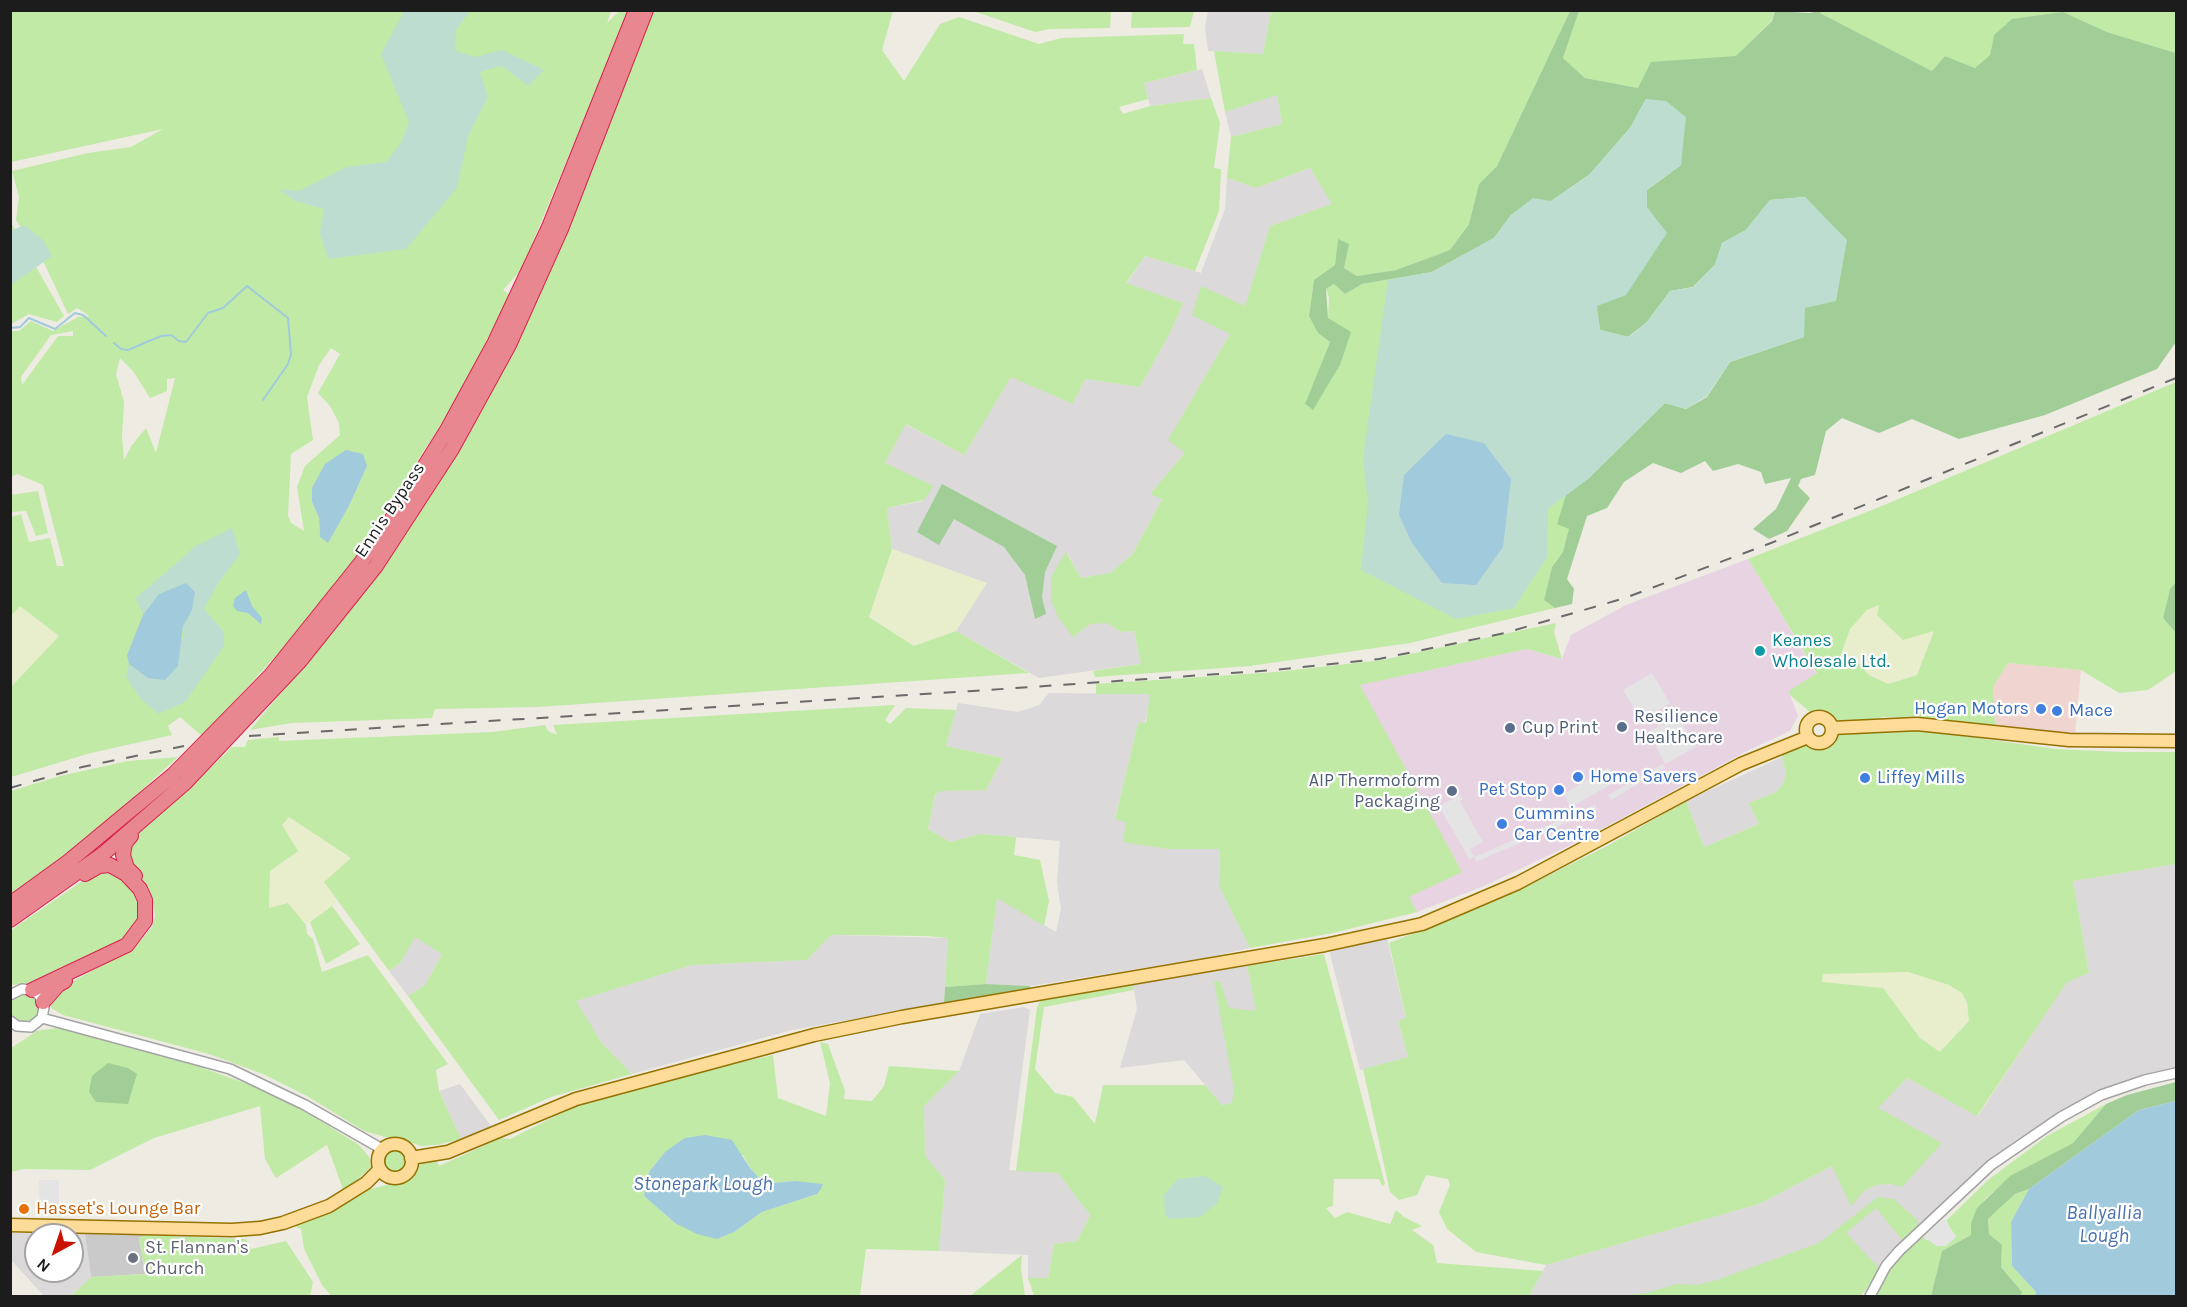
<!DOCTYPE html>
<style>
body{margin:0}
#map{position:relative;width:2187px;height:1307px;overflow:hidden;background:#eeebe2;font-family:Karla,sans-serif}
canvas{display:block}
.frame{position:absolute;inset:0;border:12px solid #1c1c1c;pointer-events:none}
.north{position:absolute;left:24px;top:1223px;width:60px;height:60px;box-sizing:border-box;background:#fff;border:2px solid #a4a4a4;border-radius:50%;rotate:220deg;font-size:16px;font-weight:700;line-height:24px;text-align:center;color:#1c1c1c}
.north::after{content:'';display:block;margin:auto;width:21px;height:27px;background:#c91300;clip-path:polygon(50% 0,100% 100%,50% 72%,0 100%)}
</style>
<div id="map">
<canvas width="2187" height="1307"></canvas>
<div class="frame"></div>
<div class="north">N</div>
</div>
<script>
const ctx = document.querySelector('canvas').getContext('2d');
ctx.lineJoin = 'round';
function fill(path, color) { ctx.fillStyle = color; ctx.fill(path, 'evenodd'); }
const shape = rows => new Path2D(rows.map(r => 'M' + r).join(''));
function stroke(path, color, width, dash) { ctx.strokeStyle = color; ctx.lineWidth = width; ctx.lineCap = dash ? 'butt' : 'round'; ctx.setLineDash(dash || []); ctx.stroke(path); }
function drawText(font, color, halo, rows, align = 'center') {
  ctx.font = font + ' Karla,sans-serif'; ctx.lineWidth = 4.5; ctx.setLineDash([]); ctx.textBaseline = 'middle'; ctx.strokeStyle = halo; ctx.fillStyle = color; for (const [text, x, y, turn = 0] of rows) {
    ctx.save(); ctx.translate(x, y); ctx.rotate((+turn || 0) * Math.PI / 180); ctx.textAlign = isNaN(turn) ? turn : align; if (halo) ctx.strokeText(text, 0, 0); ctx.fillText(text, 0, 0); ctx.restore();
  }
}
const residential = shape([
 [1208,11,1271,11,1263,54,1208,51,1205,27],
 [1202,69,1211,98,1150,106,1144,83],
 [1277,94,1282,124,1231,137,1225,112],
 [1310,168,1333,204,1270,226,1245,307,1201,287,1230,334,1169,439,1185,453,1151,493,1162,499,1132,555,1110,573,1081,578,1067,553,1073,637,1090,624,1107,622,1121,632,1134,631,1141,664,1039,678,956,631,986,583,892,549,887,508,924,501,885,463,905,424,964,455,1011,376,1073,404,1085,379,1140,387,1171,331,1183,303,1126,284,1145,256,1201,273,1225,209,1227,178,1256,188],
 [1049,693,1151,694,1145,723,1138,723,1115,818,1126,821,1168,849,1220,848,1219,886,1250,948,1205,958,1030,986,986,984,997,897,1056,932,1061,909,1057,882,1060,841,980,834,950,842,928,829,935,796,940,791,986,790,1003,758,946,746,958,703,1018,712,1039,705],
 [1782,757,1786,774,1783,784,1776,792,1750,803,1759,824,1704,847,1686,801],
 [2176,864,2176,1068,2154,1072,2097,1090,2013,1142,1903,1241,1861,1296,1529,1296,1546,1265,1759,1204,1832,1166,1864,1191,1876,1185,1891,1184,1877,1108,1907,1078,1978,1116,2067,981,2089,973,2073,881],
 [831,935,948,938,944,1003,792,1030,632,1074,601,1042,575,1001,692,965,807,960],
 [415,936,442,954,425,985,408,996,389,971,401,962],
 [1387,938,1406,1019,1398,1022,1408,1057,1360,1070,1330,954,1331,950],
 [1247,966,1259,1024,1247,1101,1222,1105,1184,1060,1120,1068,1137,1009,1133,984],
 [1024,1007,1030,1010,1009,1170,1058,1173,1090,1215,1077,1241,1054,1244,1048,1278,1028,1278,1028,1255,939,1251,945,1180,925,1157,924,1106,959,1071,980,1014],
 [460,1084,491,1126,461,1139,439,1091],
 [11,1233,85,1234,91,1277,71,1296,44,1296,11,1260],
 [36,1235,72,1235,72,1271,36,1271]
]);
const commercial = shape([
 [2008,663,2081,670,2075,734,1995,725,1993,687]
]);
const industrial = shape([
 [1748,559,1817,674,1789,692,1798,716,1790,731,1749,750,1577,842,1484,886,1417,912,1297,698,1527,649,1562,659,1571,635,1626,605]
]);
const religious = shape([
 [85,1234,144,1235,139,1238,145,1274,91,1277]
]);
const farmland = shape([
 [892,549,987,583,956,631,914,646,869,616],
 [20,605,59,636,11,687,11,616],
 [1879,605,1934,630,1917,674,1888,684,1869,675,1855,659,1838,664,1850,629,1867,610],
 [289,816,351,858,324,882,337,902,306,925,288,903,269,908,270,871,282,825],
 [1908,972,1949,985,1962,993,1967,1003,1969,1021,1941,1053,1920,1038,1883,988,1822,983,1823,974]
]);
const grass = shape([
 [1771,10,1774,12,1772,20,1736,57,1702,60,1638,88,1585,78,1563,58,1579,11],
 [1821,10,2176,11,2176,53,2107,32,2063,12,1994,35,1990,55,1975,68,1945,56,1932,71,1820,13],
 [10,11,611,11,607,23,619,11,629,11,521,270,503,290,510,295,455,402,353,562,288,643,202,736,180,717,168,726,172,735,91,753,11,777,11,687,59,636,20,606,11,616,11,517,21,514,29,542,50,538,57,566,64,566,43,485,17,474,11,477,11,331,19,331,31,321,53,331,78,317,89,316,77,308,68,314,45,265,16,220,19,197,12,171,88,153,131,147,163,129,11,162],
 [73,331,73,336,58,336,22,385,21,377,51,335],
 [331,348,340,354,318,393,330,406,339,423,340,435,305,466,297,487,304,531,291,523,288,516,291,454,313,440,307,397,319,365],
 [120,358,133,371,150,398,167,391,167,379,175,378,156,453,146,428,132,445,124,460,122,436,124,402,116,374],
 [367,466,349,506,328,542,320,537,319,518,312,502],
 [192,610,127,655,134,640],
 [654,11,893,11,882,50,904,81,940,24,959,17,1039,44,1061,38,1184,34,1183,44,1194,44,1197,70,1144,83,1148,99,1119,107,1123,114,1150,106,1211,98,1220,123,1214,168,1221,169,1219,211,1195,271,1145,256,1126,283,1183,303,1171,331,1140,387,1085,379,1073,404,1011,377,964,455,906,424,885,463,934,486,924,500,887,508,892,549,869,617,914,646,956,631,1029,673,538,707,435,709,432,718,292,723,250,730,353,607,397,546,452,462,484,406,515,349,554,262],
 [973,11,1111,11,1110,28,1050,29,1035,32],
 [1132,11,1132,10,1194,11,1190,27,1131,28],
 [1271,11,1570,11,1497,166,1479,184,1469,224,1450,250,1396,270,1357,276,1344,268,1348,244,1338,240,1335,265,1314,280,1309,315,1318,333,1330,342,1305,405,1313,409,1340,365,1328,318,1329,297,1326,289,1334,284,1345,294,1362,284,1432,272,1665,403,1588,479,1563,552,1552,567,1544,600,1555,608,1410,643,1250,666,1095,677,1093,671,1141,664,1134,631,1121,632,1107,623,1090,624,1073,637,1058,617,1051,600,1051,577,1066,552,1081,578,1110,573,1132,555,1162,499,1150,494,1185,453,1168,440,1230,334,1192,315,1201,286,1245,306,1270,226,1332,204,1310,168,1256,188,1227,178,1231,137,1282,124,1277,95,1225,112,1214,51,1263,54],
 [10,221,64,316,57,322,29,314,11,324],
 [2176,382,2176,582,2170,589,2163,618,2176,633,2176,671,2148,690,2119,693,2081,670,2008,663,1993,687,1995,725,1939,719,1882,717,1876,721,1838,720,1811,713,1790,695,1789,691,1817,673,1748,559,1877,508],
 [1879,605,1877,615,1903,640,1934,631,1917,675,1888,684,1869,675,1855,659,1838,663,1850,629,1867,610],
 [38,491,48,533,36,536,26,511,11,512,10,495],
 [1556,623,1554,632,1562,659,1527,649,1360,685,1462,872,1409,897,1417,912,1333,933,1250,948,1219,886,1220,849,1168,849,1123,842,1126,822,1115,819,1138,723,1146,723,1150,694,1096,694,1096,684,1276,672,1382,660],
 [895,705,885,720,890,724,906,708,956,710,946,746,1003,758,986,790,941,791,935,795,928,829,950,842,980,834,1016,837,1014,855,1040,860,1049,901,1044,926,997,898,986,984,945,987,948,938,925,936,831,935,807,960,692,965,576,1001,601,1042,632,1074,551,1097,499,1120,408,996,425,985,442,954,415,937,401,962,389,971,324,882,351,858,289,817,282,825,298,851,270,871,269,908,288,903,306,925,307,934,313,939,322,972,368,955,448,1064,436,1070,439,1091,461,1139,437,1145,421,1146,398,1138,385,1137,364,1131,307,1096,263,1074,209,1054,63,1015,51,1008,49,1001,57,990,134,948,152,927,155,916,153,902,127,856,134,836,173,804,232,747,245,747,248,740,279,737,279,741,493,732,545,725,548,731,557,735,553,725],
 [1881,729,1928,731,2056,749,2121,752,2176,752,2176,864,2073,881,2089,973,2067,982,1977,1116,1907,1078,1878,1108,1942,1143,1902,1187,1891,1184,1876,1185,1864,1191,1851,1206,1832,1166,1759,1204,1546,1265,1476,1252,1447,1229,1439,1212,1450,1185,1448,1179,1426,1175,1417,1195,1399,1200,1390,1192,1363,1069,1408,1057,1398,1021,1406,1018,1389,943,1519,890,1609,845,1686,801,1704,847,1759,824,1749,803,1776,792,1783,784,1786,774,1781,751,1804,743,1818,750,1828,749,1831,740,1840,732],
 [1908,972,1949,985,1962,993,1967,1003,1969,1021,1940,1052,1920,1038,1883,988,1822,982,1823,974],
 [178,757,101,827,11,896,11,791,60,776,128,761],
 [111,869,138,891,144,913,131,939,40,982,11,985,10,931,98,870],
 [332,906,360,944,326,964,310,922],
 [1324,954,1385,1184,1382,1186,1379,1179,1334,1179,1333,1206,1326,1208,1335,1218,1347,1212,1390,1224,1396,1210,1404,1217,1422,1226,1412,1230,1433,1245,1437,1263,1543,1271,1529,1296,1034,1296,1028,1278,1048,1278,1054,1244,1077,1241,1090,1215,1058,1173,1016,1171,1037,1007,1041,1000,1133,984,1134,990,1044,1007,1035,1069,1055,1093,1073,1097,1095,1124,1103,1085,1205,1085,1222,1105,1232,1103,1234,1089,1214,982,1220,981,1229,1008,1256,1011,1247,966],
 '10 1008a15 15 0 1 1 30 0a15 15 0 1 1-30 0Z',
 [57,1028,200,1067,253,1086,308,1113,359,1145,370,1158,371,1167,344,1192,327,1145,276,1178,265,1159,260,1106,154,1138,90,1170,24,1169,11,1172,11,1048,37,1031],
 [820,1042,828,1044,845,1091,844,1099,872,1101,884,1086,889,1066,959,1071,924,1106,925,1156,945,1180,939,1251,866,1249,860,1296,331,1296,322,1285,304,1249,301,1229,293,1226,341,1207,367,1190,402,1181,421,1164,436,1160,439,1166,501,1138,510,1139,579,1104,673,1078,773,1055,778,1098,826,1116,830,1083],
 [665,1152,743,1155,750,1168,759,1178,773,1183,795,1181,817,1194,762,1212,734,1232,675,1223,644,1196,649,1172],
 [2106,1104,2073,1143,2011,1176,1985,1199,1971,1222,1971,1235,1942,1251,1931,1296,1873,1296,1891,1265,1922,1235,1926,1240,1956,1237,1946,1221,1988,1180,2047,1136],
 '382 1161a13 13 0 1 1 26 0a13 13 0 1 1-26 0Z',
 [2029,1189,2011,1222,2012,1266,2036,1292,2035,1296,2021,1296,2022,1292,2001,1267,2002,1246,1989,1234,1988,1219,2015,1194],
 [1878,1197,1894,1199,1918,1221,1918,1227,1903,1241,1876,1208,1846,1233,1880,1269,1861,1296,1620,1296,1646,1293,1677,1284,1697,1285,1717,1280,1819,1243],
 [144,1235,246,1239,251,1249,286,1241,313,1282,310,1296,71,1296,91,1277,145,1274,139,1238],
 [1022,1255,1021,1268,1025,1296,970,1296]
]);
const forest = shape([
 [1570,11,1579,11,1563,58,1585,78,1638,88,1651,62,1736,56,1772,21,1775,11,1809,13,1821,11,1820,13,1932,71,1945,56,1975,68,1990,55,1994,35,2012,19,2063,12,2107,32,2176,53,2176,342,2157,369,2045,415,1959,439,1912,419,1879,433,1842,418,1826,431,1815,475,1801,479,1798,486,1810,498,1787,531,1769,539,1753,529,1776,509,1791,478,1765,484,1761,472,1738,464,1713,471,1705,461,1681,473,1653,463,1624,482,1607,508,1587,516,1567,579,1574,589,1572,604,1555,608,1544,600,1552,567,1563,552,1569,529,1557,524,1567,492,1588,479,1665,403,1686,409,1707,397,1730,362,1804,337,1804,308,1825,218,1805,197,1770,200,1746,230,1722,243,1715,265,1693,287,1670,291,1647,322,1628,337,1600,330,1596,306,1647,207,1647,190,1681,165,1646,99,1630,128,1590,174,1551,201,1511,215,1494,238,1432,272,1362,284,1345,294,1334,284,1326,289,1328,318,1351,332,1340,365,1313,410,1305,404,1330,342,1318,333,1309,316,1314,280,1335,265,1338,239,1349,244,1344,268,1357,276,1396,270,1450,250,1469,224,1479,184,1497,166],
 [942,484,1057,546,1045,572,1042,597,1046,614,1035,619,1025,575,1004,547,954,519,939,545,917,532],
 [2176,582,2176,633,2163,618,2170,589],
 [986,984,1030,986,1031,989,944,1003,945,987],
 [108,1063,128,1068,137,1074,128,1104,96,1102,89,1092,92,1076],
 [2176,1082,2176,1101,2139,1110,2029,1189,2015,1194,1988,1219,1989,1234,2002,1245,2001,1267,2022,1292,2021,1296,1931,1296,1942,1251,1971,1235,1971,1223,1977,1208,2010,1176,2073,1143,2106,1104,2127,1095]
]);
const wetland = shape([
 [404,11,470,11,456,30,455,51,476,57,502,50,544,70,528,86,502,66,480,72,488,97,468,136,457,188,406,249,328,259,320,233,324,209,295,201,279,189,299,191,347,167,386,162,401,143,409,122,381,54],
 [1646,99,1666,101,1686,117,1681,165,1647,190,1647,207,1667,233,1626,295,1597,306,1600,330,1629,337,1647,322,1670,291,1694,287,1715,265,1722,243,1746,230,1770,200,1805,197,1847,240,1836,301,1805,308,1804,337,1730,362,1707,396,1686,409,1665,403,1588,479,1548,509,1547,557,1514,608,1456,619,1361,570,1368,502,1363,458,1388,280,1432,272,1494,238,1511,215,1533,198,1551,201,1590,174,1630,128],
 [24,225,43,240,52,256,11,285,11,231],
 [232,528,240,554,217,585,204,609,224,632,224,646,185,702,158,714,141,699,126,677,129,664,148,678,183,638,183,625,192,610,186,583,159,594,143,615,136,598,196,546],
 [1205,1176,1223,1187,1217,1203,1200,1217,1169,1219,1165,1214,1164,1195,1178,1179]
]);
const parking = shape([
 [1652,673,1670,703,1641,721,1623,690],
 [1678,716,1696,747,1665,764,1648,732],
 [1663,764,1665,768,1611,800,1608,795],
 [1609,767,1617,781,1571,807,1563,794],
 [1460,795,1463,799,1460,801,1483,842,1470,849,1474,857,1595,805,1598,809,1476,862,1474,857,1469,859,1439,806],
 [39,1180,59,1180,59,1215,40,1215],
 [1944,1219,1956,1237,1946,1246,1936,1246,1924,1237]
]);
const water = shape([
 [1446,434,1484,443,1511,479,1503,547,1476,585,1442,583,1412,543,1399,515,1404,475],
 [346,450,363,454,367,466,349,506,328,543,320,537,319,518,312,502,312,488,325,464],
 [186,583,195,592,192,610,183,626,178,666,165,680,148,678,129,664,127,655,143,615,159,594],
 [246,590,252,606,262,618,261,624,248,613,237,611,233,606,235,598],
 [2176,1101,2176,1296,2035,1296,2036,1292,2012,1266,2011,1222,2029,1189,2139,1110],
 [705,1135,732,1140,750,1168,759,1178,773,1183,795,1181,823,1184,821,1189,817,1194,762,1212,734,1232,717,1239,697,1234,675,1223,644,1196,649,1172,665,1152,685,1138]
]);
const stream = shape([
 [10,328,20,327,29,318,55,329,75,313,83,315,106,336],
 [114,343,121,349,128,350,161,336,171,335,179,341,186,342,208,313,223,308,247,286,288,318,291,354,288,364,263,400]
]);
const minor = shape([
 [10,995,22,989,32,990,39,995,44,1007,42,1018,31,1027,17,1026,10,1021],
 [42,1018,230,1069,305,1105,382,1149],
 [1870,1296,1886,1266,1899,1251,1991,1165,2061,1117,2101,1095,2145,1080,2176,1073]
]);
const major = shape([
 '1806 730a13 13 0 1 1 26 0a13 13 0 1 1-26 0Z',
 [1832,728,1917,724,2069,740,2176,741],
 '378 1161a17 17 0 1 1 34 0a17 17 0 1 1-34 0Z',
 [411,1158,448,1152,576,1099,814,1035,902,1017,1325,945,1422,924,1518,883,1741,764,1808,737],
 [10,1225,232,1230,260,1228,283,1223,329,1206,366,1183,380,1169]
]);
const highway = shape([
 [131,836,125,843,123,855,127,868,135,876],
 [10,904,68,862,173,775,271,675,360,564,393,517,447,430,495,342,549,227,636,10],
 [10,920,103,854,185,783,300,661,376,566,452,449,509,345,561,229,646,10],
 [32,990,127,945,145,921,145,900,140,889,126,874,110,865,99,866,85,874],
 [43,1002,58,985,65,981]
]);
const rail = shape([
 [249,736,973,691,1275,670,1379,659,1505,633,1625,598,1771,543,2176,378],
 [10,788,82,767,184,746]
]);
const markers = [
 [1760,651,6,"#0f9aa8"],
 [2041,709,6,"#3f7fe0"],
 [2057,711,6,"#3f7fe0"],
 [1622,727,6,"#5c6f8a"],
 [1510,728,6,"#5c6f8a"],
 [1578,777,6,"#3f7fe0"],
 [1865,778,6,"#3f7fe0"],
 [1559,790,6,"#3f7fe0"],
 [1452,791,6,"#5c6f8a"],
 [1502,824,6,"#3f7fe0"],
 [24,1209,6,"#e8710a"],
 [133,1258,6,"#6b7280"]
];
const streetNames = [
 ["Ennis Bypass",390,510,-56]
];
const cultureNames = [
 ["Keanes",1772,641],
 ["Wholesale Ltd.",1772,662]
];
const shopNames = [
 ["Hogan Motors",2029,709,"right"],
 ["Mace",2069,711],
 ["Home Savers",1590,777],
 ["Liffey Mills",1877,778],
 ["Pet Stop",1547,790,"right"],
 ["Cummins",1514,814],
 ["Car Centre",1514,835]
];
const serviceNames = [
 ["Resilience",1634,717],
 ["Healthcare",1634,738],
 ["Cup Print",1522,728],
 ["AIP Thermoform",1440,781,"right"],
 ["Packaging",1440,802,"right"]
];
const foodNames = [
 ["Hasset's Lounge Bar",36,1209]
];
const worshipNames = [
 ["St. Flannan's",145,1248],
 ["Church",145,1269]
];
const waterNames = [
 ["Stonepark Lough",703,1184],
 ["Ballyallia",2104,1213],
 ["Lough",2104,1236]
];
fill(residential, '#dbd9d9');
fill(commercial, '#f0d4d0');
fill(industrial, '#e7d3e2');
fill(religious, '#cacaca');
fill(farmland, '#e8eecc');
fill(grass, '#c1eaa6');
fill(forest, '#a1ce96');
fill(wetland, '#beddd1');
fill(parking, '#e4e4e4');
fill(water, '#a1cadd');
stroke(stream, '#a1cadd', 2);
stroke(minor, '#a3a3a3', 12);
stroke(major, '#957200', 15);
stroke(highway, '#da214e', 16);
stroke(minor, '#fff', 9);
stroke(major, '#fddb98', 12);
stroke(highway, '#e88790', 14);
stroke(rail, '#6a6a6a', 2, [12, 12]);
for (const [x, y, r, color] of markers) { const dot = new Path2D(); dot.arc(x, y, r, 0, 2 * Math.PI); ctx.fillStyle = color; ctx.fill(dot); stroke(dot, '#fff', 2); }
drawText('18px', '#1c1c1c', '#fff', streetNames);
drawText('18px', '#0d838f', '#fff', cultureNames, 'left');
drawText('18px', '#366cbe', '#fff', shopNames, 'left');
drawText('18px', '#4e5e75', '#fff', serviceNames, 'left');
drawText('18px', '#c56008', '#fff', foodNames, 'left');
drawText('18px', '#5b616d', '#fff', worshipNames, 'left');
drawText('italic 20px', '#4871ad', '#fff', waterNames);
</script>
